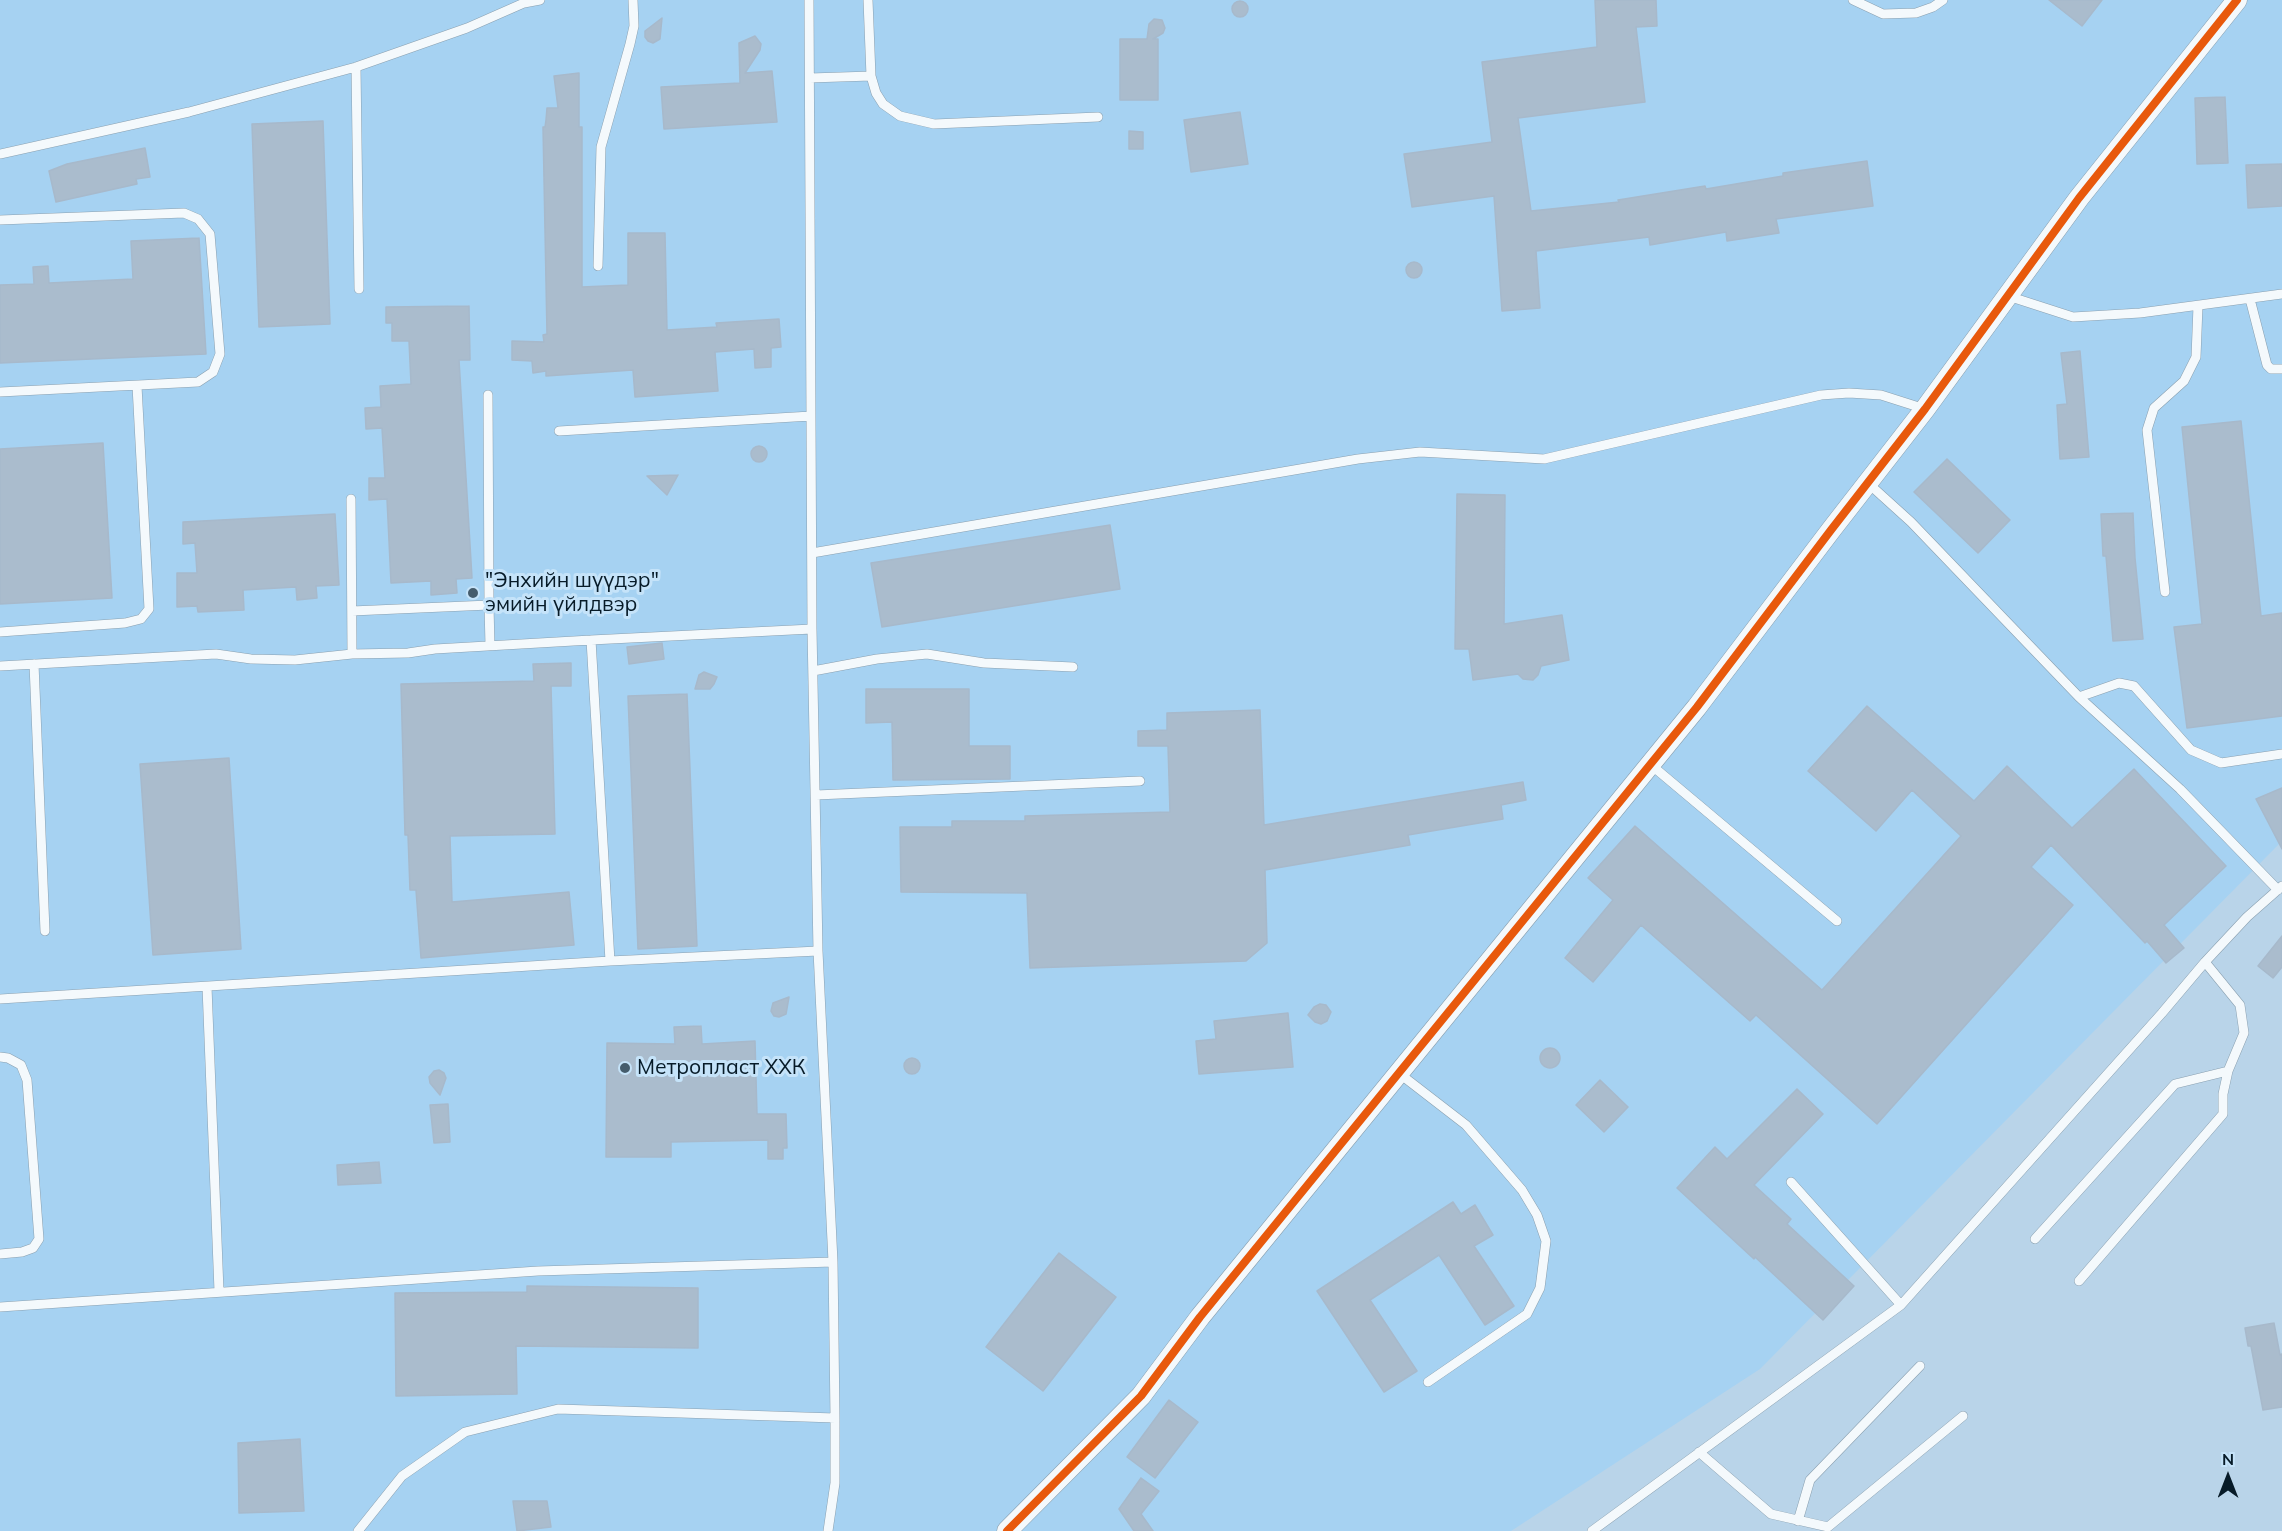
<!DOCTYPE html>
<meta charset="utf-8">
<style>
body{margin:0}
#map{position:relative;width:2282px;height:1531px;overflow:hidden;background:#b9d4e9;font-family:Mulish,sans-serif}
canvas{display:block}
.north{position:absolute;left:2198px;top:1447px;width:60px;height:60px;-webkit-text-stroke:4px #c5e3f9;paint-order:stroke;rotate:0deg;font-size:16px;font-weight:700;line-height:24px;text-align:center;color:#071b28}
.north::after{content:'';display:block;margin:auto;width:21px;height:27px;background:#071b28;clip-path:polygon(50% 0,100% 100%,50% 72%,0 100%)}
</style>
<div id="map">
<canvas width="2282" height="1531"></canvas>
<div class="north">N</div>
</div>
<script>
const ctx = document.querySelector('canvas').getContext('2d');
ctx.lineJoin = 'round';
function fill(path, color) { ctx.fillStyle = color; ctx.fill(path, 'evenodd'); }
const shape = rows => new Path2D(rows.map(r => 'M' + r).join(''));
function stroke(path, color, width, dash) { ctx.strokeStyle = color; ctx.lineWidth = width; ctx.lineCap = dash ? 'butt' : 'round'; ctx.setLineDash(dash || []); ctx.stroke(path); }
function drawText(font, color, halo, rows, align = 'center') {
  ctx.font = font + ' Mulish,sans-serif'; ctx.lineWidth = 6; ctx.setLineDash([]); ctx.textBaseline = 'middle'; ctx.strokeStyle = halo; ctx.fillStyle = color; for (const [text, x, y, turn = 0] of rows) {
    ctx.save(); ctx.translate(x, y); ctx.rotate((+turn || 0) * Math.PI / 180); ctx.textAlign = isNaN(turn) ? turn : align; if (halo) ctx.strokeText(text, 0, 0); ctx.fillText(text, 0, 0); ctx.restore();
  }
}
const built = shape([
 [0,0,2282,0,2282,841,1760,1369,1511,1531,0,1531]
]);
const building = shape([
 [1595,0,1656,0,1657,26,1636,27,1645,102,1518,118,1531,211,1619,202,1618,200,1705,186,1706,189,1783,176,1783,173,1867,161,1873,206,1776,219,1779,233,1727,241,1726,232,1650,245,1649,237,1536,251,1540,308,1502,311,1494,196,1412,207,1404,154,1492,142,1482,62,1597,47,1595,0],
 [2049,0,2102,0,2082,26,2049,0],
 '1232 9a8 8 0 1 1 16 0a8 8 0 1 1-16 0Z',
 [662,18,660,39,653,43,648,41,645,37,645,31,662,18],
 [1154,19,1162,20,1165,28,1163,33,1153,39,1158,39,1158,100,1120,100,1120,39,1147,39,1149,24,1154,19],
 [755,36,761,44,760,50,745,73,772,71,777,122,664,129,661,87,740,83,739,43,755,36],
 [579,73,579,127,582,127,582,287,628,285,628,233,665,233,667,330,717,327,716,323,779,319,781,347,771,348,771,367,755,368,754,349,715,352,718,391,635,397,633,370,546,376,546,371,533,373,532,361,512,360,512,341,544,342,543,335,547,334,543,127,545,127,546,120,547,108,558,108,554,76,579,73],
 [2225,97,2228,163,2197,164,2195,98,2225,97],
 [1240,112,1248,164,1191,172,1184,120,1240,112],
 [323,121,330,324,259,327,252,124,323,121],
 [1129,131,1143,132,1143,149,1129,149,1129,131],
 [145,148,150,177,136,179,137,184,56,202,49,171,67,164,145,148],
 [2282,164,2282,206,2248,208,2246,165,2282,164],
 [199,238,206,354,0,363,0,285,34,284,33,267,48,266,49,283,133,279,131,241,199,238],
 '1406 270a8 8 0 1 1 16 0a8 8 0 1 1-16 0Z',
 [469,306,470,360,459,360,472,578,456,579,457,593,431,595,431,581,391,583,387,499,369,500,369,478,385,478,382,428,366,429,365,408,381,407,380,386,411,384,409,341,392,341,392,323,386,323,386,307,469,306],
 [2080,351,2089,457,2060,459,2057,405,2067,404,2061,353,2080,351],
 [2241,421,2261,616,2282,613,2282,716,2187,728,2174,627,2202,624,2182,427,2241,421],
 [103,443,112,598,0,604,0,449,103,443],
 '751 454a8 8 0 1 1 16 0a8 8 0 1 1-16 0Z',
 [1947,459,2010,520,1978,553,1914,492,1947,459],
 [678,475,667,495,647,476,678,475],
 [1457,494,1505,495,1504,624,1562,615,1569,660,1541,666,1538,675,1533,680,1523,679,1518,674,1473,680,1469,649,1455,649,1457,494],
 [2133,513,2135,558,2143,639,2113,641,2106,556,2103,556,2101,514,2133,513],
 [335,514,339,585,316,586,317,598,297,600,296,587,243,590,244,610,198,612,197,606,177,607,177,573,197,573,195,543,183,544,183,522,335,514],
 [1110,525,1120,589,882,627,871,563,1110,525],
 [662,643,664,659,629,664,627,647,662,643],
 [571,663,571,686,551,686,555,834,450,836,452,902,569,892,574,945,421,958,416,890,410,890,408,835,405,835,401,684,534,681,533,664,571,663],
 [704,672,717,677,714,684,710,689,695,689,699,675,704,672],
 [866,689,969,689,969,746,1010,746,1010,779,893,780,892,722,866,723,866,689],
 [687,694,697,946,638,949,628,696,687,694],
 [1867,706,1974,801,2007,766,2072,828,2134,769,2226,866,2164,925,2184,948,2166,963,2147,941,2145,943,2051,845,2031,867,2073,905,1877,1124,1756,1015,1750,1021,1641,925,1593,982,1565,958,1613,900,1588,878,1635,826,1822,990,1961,836,1912,790,1876,831,1808,771,1867,706],
 [1260,710,1264,825,1523,782,1526,800,1501,805,1503,819,1408,835,1410,845,1265,870,1267,943,1246,961,1030,968,1027,893,901,892,900,827,952,827,952,821,1025,821,1025,816,1170,812,1168,746,1138,746,1138,731,1167,730,1167,713,1260,710],
 [229,758,241,949,153,955,140,764,229,758],
 [2282,788,2282,849,2256,799,2282,788],
 [2282,936,2282,967,2273,978,2258,966,2282,936],
 [789,997,786,1014,779,1017,774,1016,771,1011,773,1003,789,997],
 [1320,1004,1326,1005,1331,1012,1327,1021,1321,1024,1315,1022,1308,1015,1314,1007,1320,1004],
 [1288,1013,1293,1067,1199,1074,1196,1041,1216,1039,1214,1021,1288,1013],
 [701,1026,702,1044,755,1041,757,1114,786,1114,787,1148,783,1148,783,1159,768,1159,768,1140,671,1142,671,1157,606,1157,607,1043,675,1044,674,1027,701,1026],
 '1540 1058a10 10 0 1 1 20 0a10 10 0 1 1-20 0Z',
 '904 1066a8 8 0 1 1 16 0a8 8 0 1 1-16 0Z',
 [439,1070,444,1073,446,1078,440,1095,430,1083,429,1077,434,1071,439,1070],
 [1600,1080,1628,1107,1604,1132,1576,1105,1600,1080],
 [1797,1089,1823,1114,1754,1185,1791,1219,1787,1224,1854,1286,1823,1320,1755,1257,1754,1259,1677,1188,1715,1147,1727,1159,1797,1089],
 [448,1104,450,1142,434,1143,430,1105,448,1104],
 [379,1162,381,1183,338,1185,337,1165,379,1162],
 [1453,1202,1461,1214,1475,1205,1493,1235,1474,1246,1514,1306,1485,1325,1439,1255,1370,1300,1417,1371,1384,1392,1317,1291,1453,1202],
 [1059,1253,1116,1297,1043,1391,986,1347,1059,1253],
 [527,1286,698,1288,698,1348,516,1346,517,1394,396,1396,395,1293,527,1292,527,1286],
 [2274,1323,2280,1355,2282,1354,2282,1407,2263,1410,2251,1346,2248,1346,2245,1328,2274,1323],
 [1169,1400,1198,1422,1155,1478,1127,1457,1169,1400],
 [300,1439,304,1511,239,1513,238,1443,300,1439],
 [1141,1478,1159,1491,1141,1514,1153,1531,1134,1531,1119,1509,1141,1478],
 [513,1501,547,1501,551,1527,517,1531,513,1501]
]);
const lane = shape([
 [809,0,812,629,818,951,833,1262,835,1418,835,1483,828,1531],
 [868,0,871,76,876,93,883,104,900,116,934,124,1098,117],
 [1853,0,1883,14,1916,13,1933,7,1943,0],
 [356,67,359,289],
 [810,78,871,76],
 [0,154,189,112,356,67,467,28,524,3,540,0],
 [0,220,184,213,198,219,210,234,220,354,213,372,198,382,0,392],
 [598,266,601,147,630,44,634,26,633,0],
 [2008,296,2073,317,2140,313,2282,294],
 [2250,299,2267,365,2271,369,2282,369],
 [488,395,489,605],
 [559,431,811,416],
 [1869,484,1911,522,2079,697,2180,789,2278,890],
 [351,499,352,654],
 [812,553,1358,459,1420,452,1544,459,1821,395,1849,393,1881,395,1925,409],
 [2165,592,2147,430,2154,408,2184,381,2196,357,2198,306],
 [352,611,489,605,490,646],
 [0,632,125,623,141,619,149,609,137,386],
 [591,640,610,961],
 [34,664,45,931],
 [0,666,216,654,251,659,295,660,352,654,408,653,435,649,591,640,812,629],
 [813,671,877,659,927,654,984,663,1073,667],
 [2079,697,2119,683,2134,686,2191,750,2221,763,2282,754],
 [1650,764,1837,921],
 [816,795,1140,781],
 [207,987,219,1291],
 [0,999,610,961,818,951],
 [0,1057,8,1058,21,1065,27,1080,39,1239,33,1248,22,1252,0,1254],
 [1400,1074,1466,1125,1522,1190,1537,1215,1546,1241,1540,1288,1527,1314,1428,1382],
 [1791,1182,1901,1305],
 [2035,1239,2175,1084,2228,1071],
 [2079,1281,2223,1114,2223,1094,2228,1071,2244,1033,2240,1005,2205,962],
 [0,1307,538,1271,833,1262],
 [1699,1452,1771,1514,1828,1527,1963,1416],
 [1798,1521,1810,1480,1920,1366],
 [358,1531,402,1476,465,1432,558,1409,835,1418],
 [1592,1531,1901,1305,2162,1013,2205,962,2247,917,2282,886]
]);
const street = shape([
 [1007,1531,1141,1396,1200,1317,1697,707,1831,530,1925,409,2079,198,2237,0]
]);
const cycleway = shape([
 [1007,1531,1141,1396,1200,1317,1697,707,1831,530,1925,409,2079,198,2237,0]
]);
const markers = [
 [473,593,6,"#455c6c"],
 [625,1068,6,"#455c6c"]
];
const poiNames = [
 ["\"Энхийн шүүдэр\"",485,581],
 ["эмийн үйлдвэр",485,605],
 ["Метропласт ХХК",637,1068]
];
fill(built, '#a6d2f2');
fill(building, '#aabccd');
stroke(building, '#a7b9cb', 1.5);
stroke(lane, '#8aa0b0', 10);
stroke(street, '#8aa0b0', 21);
stroke(lane, '#f4f9fc', 9);
stroke(street, '#f4f9fc', 20);
stroke(cycleway, '#e8590c', 8);
for (const [x, y, r, color] of markers) { const dot = new Path2D(); dot.arc(x, y, r, 0, 2 * Math.PI); ctx.fillStyle = color; ctx.fill(dot); stroke(dot, '#c5e3f9', 2); }
drawText('21px', '#071b28', '#c5e3f9', poiNames, 'left');
</script>
